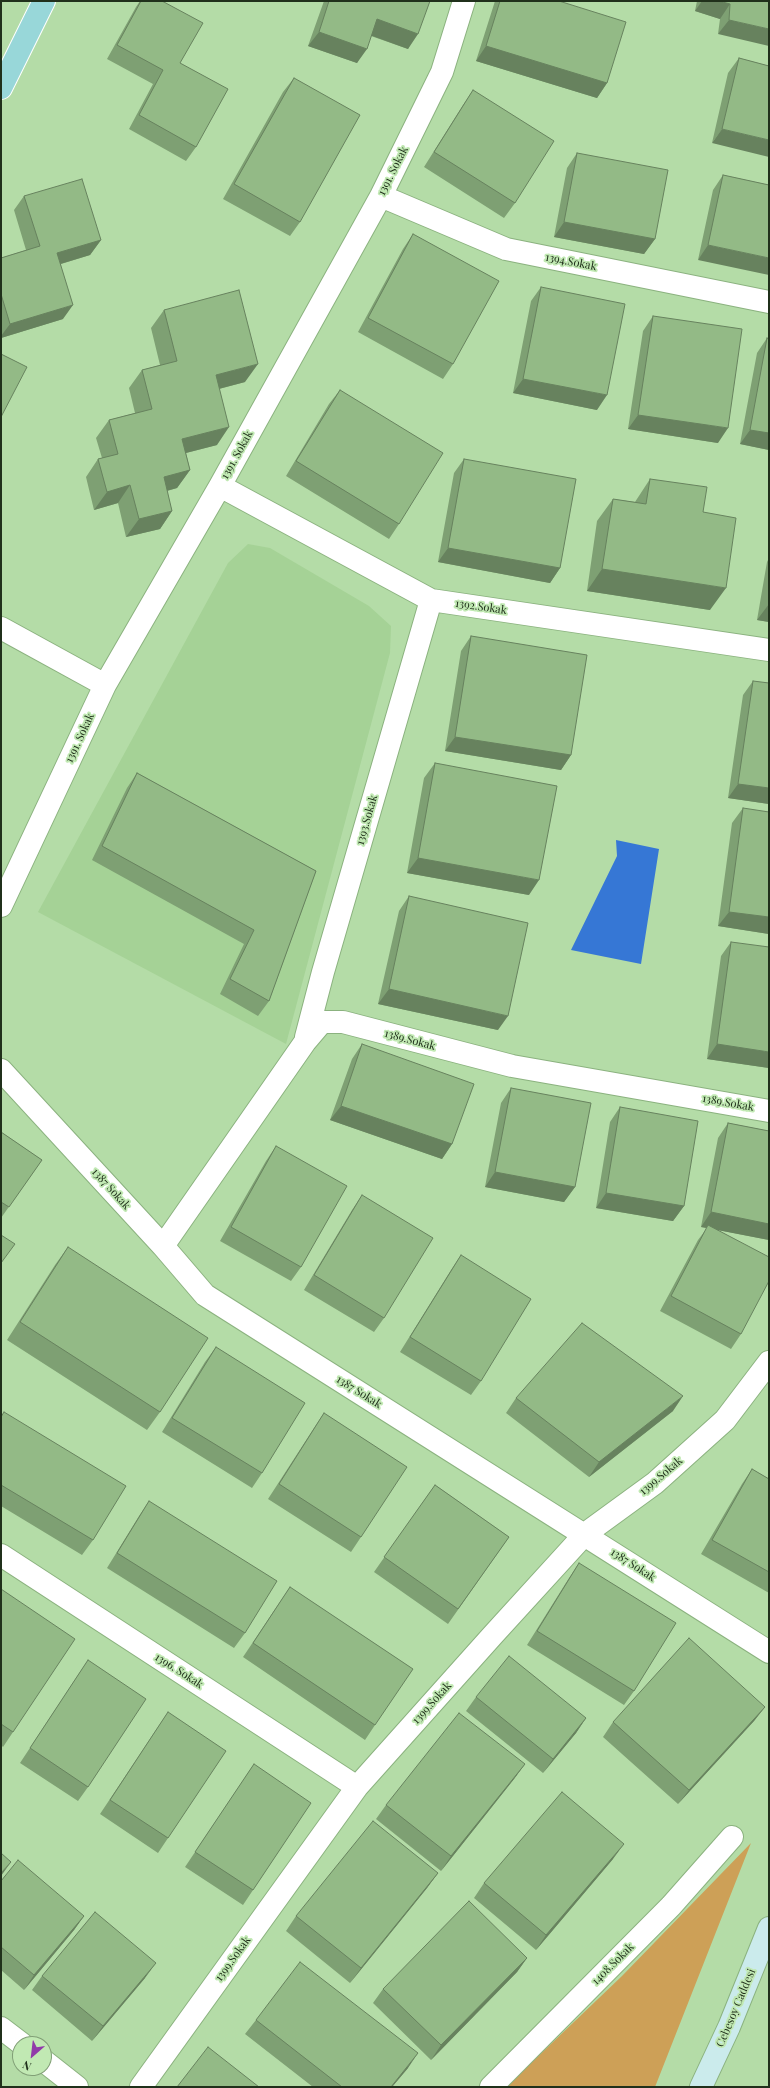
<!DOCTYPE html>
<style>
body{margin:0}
#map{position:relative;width:770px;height:2088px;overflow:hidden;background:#b4dca7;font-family:"Playfair Display",serif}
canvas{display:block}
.frame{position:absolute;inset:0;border:2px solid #20301b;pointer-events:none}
.north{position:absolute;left:12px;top:2036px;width:40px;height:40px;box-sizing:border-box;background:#c1e9b3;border:1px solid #819f76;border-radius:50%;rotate:208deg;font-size:11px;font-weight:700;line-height:16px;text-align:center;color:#20301b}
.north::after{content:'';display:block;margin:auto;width:14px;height:18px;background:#913ba9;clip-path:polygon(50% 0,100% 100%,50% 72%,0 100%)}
</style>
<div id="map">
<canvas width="770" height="2088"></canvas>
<div class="frame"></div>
<div class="north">N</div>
</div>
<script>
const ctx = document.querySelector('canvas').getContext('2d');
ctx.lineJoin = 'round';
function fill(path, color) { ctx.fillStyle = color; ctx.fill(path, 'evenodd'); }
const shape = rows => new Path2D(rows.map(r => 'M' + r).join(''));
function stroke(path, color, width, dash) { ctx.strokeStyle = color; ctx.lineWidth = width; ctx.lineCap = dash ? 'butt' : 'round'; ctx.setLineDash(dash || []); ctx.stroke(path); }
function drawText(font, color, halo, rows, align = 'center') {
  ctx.font = font + ' "Playfair Display",serif'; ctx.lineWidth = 3.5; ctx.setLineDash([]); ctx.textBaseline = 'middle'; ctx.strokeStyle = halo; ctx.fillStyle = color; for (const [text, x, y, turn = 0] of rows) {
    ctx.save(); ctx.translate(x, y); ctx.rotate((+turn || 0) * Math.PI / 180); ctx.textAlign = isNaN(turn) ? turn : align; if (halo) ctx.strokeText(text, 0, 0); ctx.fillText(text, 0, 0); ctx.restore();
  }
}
const built = shape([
 [248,544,270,548,369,606,391,626,390,653,286,1044,38,912,228,563]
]);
const green = shape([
 [751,1843,655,2087,506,2087,622,1976]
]);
const water = shape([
 [616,840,659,849,641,964,571,950,617,856]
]);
const street = shape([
 [381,196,506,249,769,302],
 [220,486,431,600,769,650],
 [1,628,105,685],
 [1,906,105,685,220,486,381,196,442,72,464,1],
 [306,1037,323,972,431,600],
 [1,1070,163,1246,205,1295,769,1652],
 [163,1246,305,1042,322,1022,343,1022,512,1066,769,1111],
 [1,1555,357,1787],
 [1,2028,22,2044],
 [44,2061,77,2087],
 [141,2087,357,1787,492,1636,585,1534,655,1483,725,1420,769,1362],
 [491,2087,671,1906,732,1837]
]);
const secondary = shape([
 [701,2087,729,2027,769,1928]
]);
const primary = shape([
 [1,88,44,1]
]);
const wall = shape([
 [140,1,162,1,180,63,196,147,186,161,129,129,153,84,107,59,136,7],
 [324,1,430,1,408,49,371,36,357,63,308,46],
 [495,1,559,1,607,83,597,98,476,61],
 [697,1,769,1,718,34,720,19,695,11],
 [739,58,769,66,712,143,728,73],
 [294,78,300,222,290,236,223,199,283,92],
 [473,90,515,203,504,218,424,167,463,105],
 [577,153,655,239,644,254,554,237,567,168],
 [723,175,769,185,698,260,713,190],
 [24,196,101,240,90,255,61,264,63,319,1,338,1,258,26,250,14,210],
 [413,234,453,364,443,379,358,332,403,249],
 [541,287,597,410,513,393,531,301],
 [164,310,245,382,219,389,217,445,186,453,190,470,177,488,167,491,172,511,160,529,126,537,118,503,94,510,86,477,98,459,102,458,96,438,109,420,135,413,129,388,142,370,160,365,151,328],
 [653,316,718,443,628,429,643,331],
 [767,338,769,339,769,450,740,444,757,353],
 [340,390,399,524,389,539,286,476,329,404],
 [464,459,560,568,550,583,438,562,454,473],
 [650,479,703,512,710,610,587,591,597,521,613,499,635,502],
 [769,558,769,622,757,620,767,562],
 [471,636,571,755,561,770,445,751,461,651],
 [753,681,769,804,728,798,743,695],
 [435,763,529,895,407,873,424,778],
 [137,773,316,871,269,1001,258,1016,220,994,244,944,92,860,127,788],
 [743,808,769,934,718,926,732,823],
 [409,896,498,1030,378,1004,399,911],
 [731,942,769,1068,707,1059,721,956],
 [362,1044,452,1144,442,1159,330,1120,352,1059],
 [511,1088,575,1187,564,1202,485,1187,501,1103],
 [620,1107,684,1206,673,1221,596,1208,610,1122],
 [728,1123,769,1131,769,1240,718,1230,741,1334,731,1349,660,1311,698,1240,707,1228,701,1227,718,1138],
 [1,1132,42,1160,1,1218],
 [276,1146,301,1267,291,1281,220,1241,266,1161],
 [362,1195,384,1318,374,1332,304,1290,352,1210],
 [68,1247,160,1412,147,1430,7,1340,55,1265],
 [461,1255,481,1381,471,1395,400,1352,451,1270],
 [216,1347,262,1473,252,1488,162,1432,205,1362],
 [516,1398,673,1411,589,1477,506,1413],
 [4,1412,93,1540,82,1555,1,1506,1,1416],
 [324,1413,361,1537,351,1552,268,1499,314,1428],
 [752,1469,769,1479,769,1593,701,1554,742,1484],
 [435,1485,509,1537,448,1624,374,1572],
 [149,1501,245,1633,234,1648,107,1568,139,1516],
 [579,1563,634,1691,624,1705,527,1645,569,1578],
 [290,1587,375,1725,365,1740,243,1657],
 [1,1589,13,1732,3,1747,1,1745],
 [88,1660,88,1787,78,1801,20,1763],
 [476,1697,586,1718,576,1733,543,1773,466,1711],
 [765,1707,754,1721,678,1804,603,1737,613,1722],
 [168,1712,168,1838,158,1853,100,1814],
 [254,1764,253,1890,243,1905,185,1867],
 [525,1764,514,1779,441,1871,376,1819,386,1805],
 [613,1859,536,1950,474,1898,484,1883],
 [438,1873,427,1888,350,1983,286,1931,296,1916],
 [1,1881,84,1916,74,1930,24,1990,1,1970],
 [527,1958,517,1972,431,2060,373,2003,383,1989],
 [42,1976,145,1978,92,2041,32,1990],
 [256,2020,408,2068,392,2087,313,2087,245,2034]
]);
const shadedWall = shape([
 [702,1,719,1,730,4,720,19,695,11],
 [377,19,418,34,408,49,367,34],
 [729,20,769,29,769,46,718,34],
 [319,32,367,49,357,63,308,46],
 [486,46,607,83,597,98,476,61],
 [722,129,769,140,769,157,712,143],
 [564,222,655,239,644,254,554,237],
 [101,240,90,255,47,268,57,253],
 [708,245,769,258,769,275,698,260],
 [73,305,63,319,1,338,1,336,10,324],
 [258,364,245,382,203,393,216,375],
 [523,379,607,395,597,410,513,393],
 [638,415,728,428,718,443,628,429],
 [229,427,217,445,170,457,182,439],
 [750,430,769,433,769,450,740,444],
 [190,470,177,488,151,495,164,477],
 [130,485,118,503,94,510,107,492],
 [172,511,160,529,126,537,139,519],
 [448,548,560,568,550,583,438,562],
 [602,569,726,588,710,610,587,591],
 [769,604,769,622,757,620],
 [455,737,571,755,561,770,445,751],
 [738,784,769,788,769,804,728,798],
 [418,858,539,880,529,895,407,873],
 [729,912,769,917,769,934,718,926],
 [389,989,508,1016,498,1030,378,1004],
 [717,1044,769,1052,769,1068,707,1059],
 [341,1106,452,1144,442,1159,330,1120],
 [495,1172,575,1187,564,1202,485,1187],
 [606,1193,684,1206,673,1221,596,1208],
 [711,1212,769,1224,769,1240,707,1228,708,1225,707,1228,701,1227],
 [683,1396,673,1411,589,1477,599,1462],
 [765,1707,754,1721,678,1804,689,1790],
 [586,1718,576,1733,543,1773,553,1759],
 [525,1764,514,1779,441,1871,451,1856],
 [624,1844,613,1859,536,1950,546,1935],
 [11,1862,1,1876,1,1873],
 [438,1873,427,1888,350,1983,361,1968],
 [84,1916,74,1930,24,1990,34,1975],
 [527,1958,517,1972,431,2060,441,2045],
 [156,1963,145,1978,92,2041,103,2026],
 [418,2053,408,2068,392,2087,391,2087]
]);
const building = shape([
 [141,1,162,1,203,23,180,63,228,89,196,147,139,115,163,70,117,45,141,1],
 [329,1,430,1,418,34,377,19,367,49,319,32,329,1],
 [500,1,559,1,626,22,607,83,486,46,500,1],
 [719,1,769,1,769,29,729,20,730,4,719,1],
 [739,58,769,66,769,140,722,129,739,58],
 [294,78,360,115,300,222,234,184,294,78],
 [473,90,554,141,515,203,434,152,473,90],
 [577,153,668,170,655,239,564,222,577,153],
 [723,175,769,185,769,258,708,245,723,175],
 [82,179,101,240,57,253,73,305,10,324,1,294,1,258,40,246,24,196,82,179],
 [413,234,499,281,453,364,368,318,413,234],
 [541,287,625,304,607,395,523,379,541,287],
 [239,290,258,364,216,375,229,427,182,439,190,470,164,477,172,511,139,519,130,485,107,492,98,459,118,454,109,420,152,409,142,370,177,361,164,310,239,290],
 [653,316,742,329,728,428,638,415,653,316],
 [767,338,769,339,769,433,750,430,767,338],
 [1,354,27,367,1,417,1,354],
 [340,390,443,453,399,524,296,461,340,390],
 [464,459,576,479,560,568,448,548,464,459],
 [650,479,707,487,703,512,736,518,726,588,602,569,613,499,646,504,650,479],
 [471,636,587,655,571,755,455,737,471,636],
 [753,681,769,683,769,788,738,784,753,681],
 [435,763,557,786,539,880,418,858,435,763],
 [137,773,316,871,269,1001,230,979,254,930,102,846,137,773],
 [743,808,769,812,769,917,729,912,743,808],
 [409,896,528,923,508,1016,389,989,409,896],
 [731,942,769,947,769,1052,717,1044,731,942],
 [362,1044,474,1084,452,1144,341,1106,362,1044],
 [511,1088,591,1103,575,1187,495,1172,511,1088],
 [620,1107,698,1121,684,1206,606,1193,620,1107],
 [728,1123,769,1131,769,1224,711,1212,728,1123],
 [1,1132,42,1160,9,1207,1,1202,1,1132],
 [276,1146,347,1186,301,1267,231,1227,276,1146],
 [362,1195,433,1238,384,1318,314,1275,362,1195],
 [708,1225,769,1257,769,1281,741,1334,671,1296,708,1225],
 [1,1235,15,1244,1,1263,1,1235],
 [68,1247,208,1338,160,1412,20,1322,68,1247],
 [461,1255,531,1299,481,1381,410,1337,461,1255],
 [582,1323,683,1396,599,1462,516,1398,582,1323],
 [216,1347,305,1403,262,1473,172,1418,216,1347],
 [4,1412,126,1486,93,1540,1,1485,1,1417,4,1412],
 [324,1413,407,1467,361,1537,279,1484,324,1413],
 [752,1469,769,1479,769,1572,712,1540,752,1469],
 [435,1485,509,1537,458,1609,384,1557,435,1485],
 [149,1501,277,1581,245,1633,117,1553,149,1501],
 [579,1563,676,1623,634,1691,537,1631,579,1563],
 [290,1587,413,1669,375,1725,253,1643,290,1587],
 [1,1589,75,1639,13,1732,1,1724,1,1589],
 [689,1638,765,1707,689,1790,613,1722,689,1638],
 [509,1656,586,1718,553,1759,476,1697,509,1656],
 [88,1660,146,1699,88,1787,30,1748,88,1660],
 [168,1712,226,1751,168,1838,110,1800,168,1712],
 [459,1713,525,1764,451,1856,386,1805,459,1713],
 [254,1764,311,1803,253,1890,195,1852,254,1764],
 [562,1792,624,1844,546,1935,484,1883,562,1792],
 [373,1821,438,1873,361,1968,296,1916,373,1821],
 [1,1853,11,1862,1,1873,1,1853],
 [18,1860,84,1916,34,1975,1,1947,1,1881,18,1860],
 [469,1901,527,1958,441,2045,383,1989,469,1901],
 [95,1912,156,1963,103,2026,42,1976,95,1912],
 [300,1962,418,2053,391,2087,342,2087,256,2020,300,1962],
 [208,2047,259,2087,177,2087,208,2047]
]);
const streetNames = [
 ["1391. Sokak",393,171,-63],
 ["1394.Sokak",571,262,11],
 ["1391. Sokak",237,455,-61],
 ["1392.Sokak",481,607,8],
 ["1391. Sokak",80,738,-65],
 ["1393.Sokak",367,820,-74],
 ["1389.Sokak",410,1040,15],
 ["1389.Sokak",728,1103,10],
 ["1387 Sokak",111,1189,48],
 ["1387 Sokak",359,1392,32],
 ["1399.Sokak",661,1476,-40],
 ["1387 Sokak",633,1565,33],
 ["1396. Sokak",179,1671,33],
 ["1399.Sokak",432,1703,-48],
 ["1399.Sokak",233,1959,-54],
 ["1408.Sokak",613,1964,-45],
 ["Cebesoy Caddesi",736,2008,-67]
];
fill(built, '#a5d296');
fill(green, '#cda057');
fill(water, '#3677d5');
stroke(street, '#8bb27f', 24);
stroke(secondary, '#8bb27f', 24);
stroke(primary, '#fff', 24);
stroke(street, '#fff', 22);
stroke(secondary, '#cbebec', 22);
stroke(primary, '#98d7d9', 22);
fill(wall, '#7ea073');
fill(shadedWall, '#67825e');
fill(building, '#93ba86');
stroke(building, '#67825e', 1);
drawText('11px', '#20301b', '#c1e9b3', streetNames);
</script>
